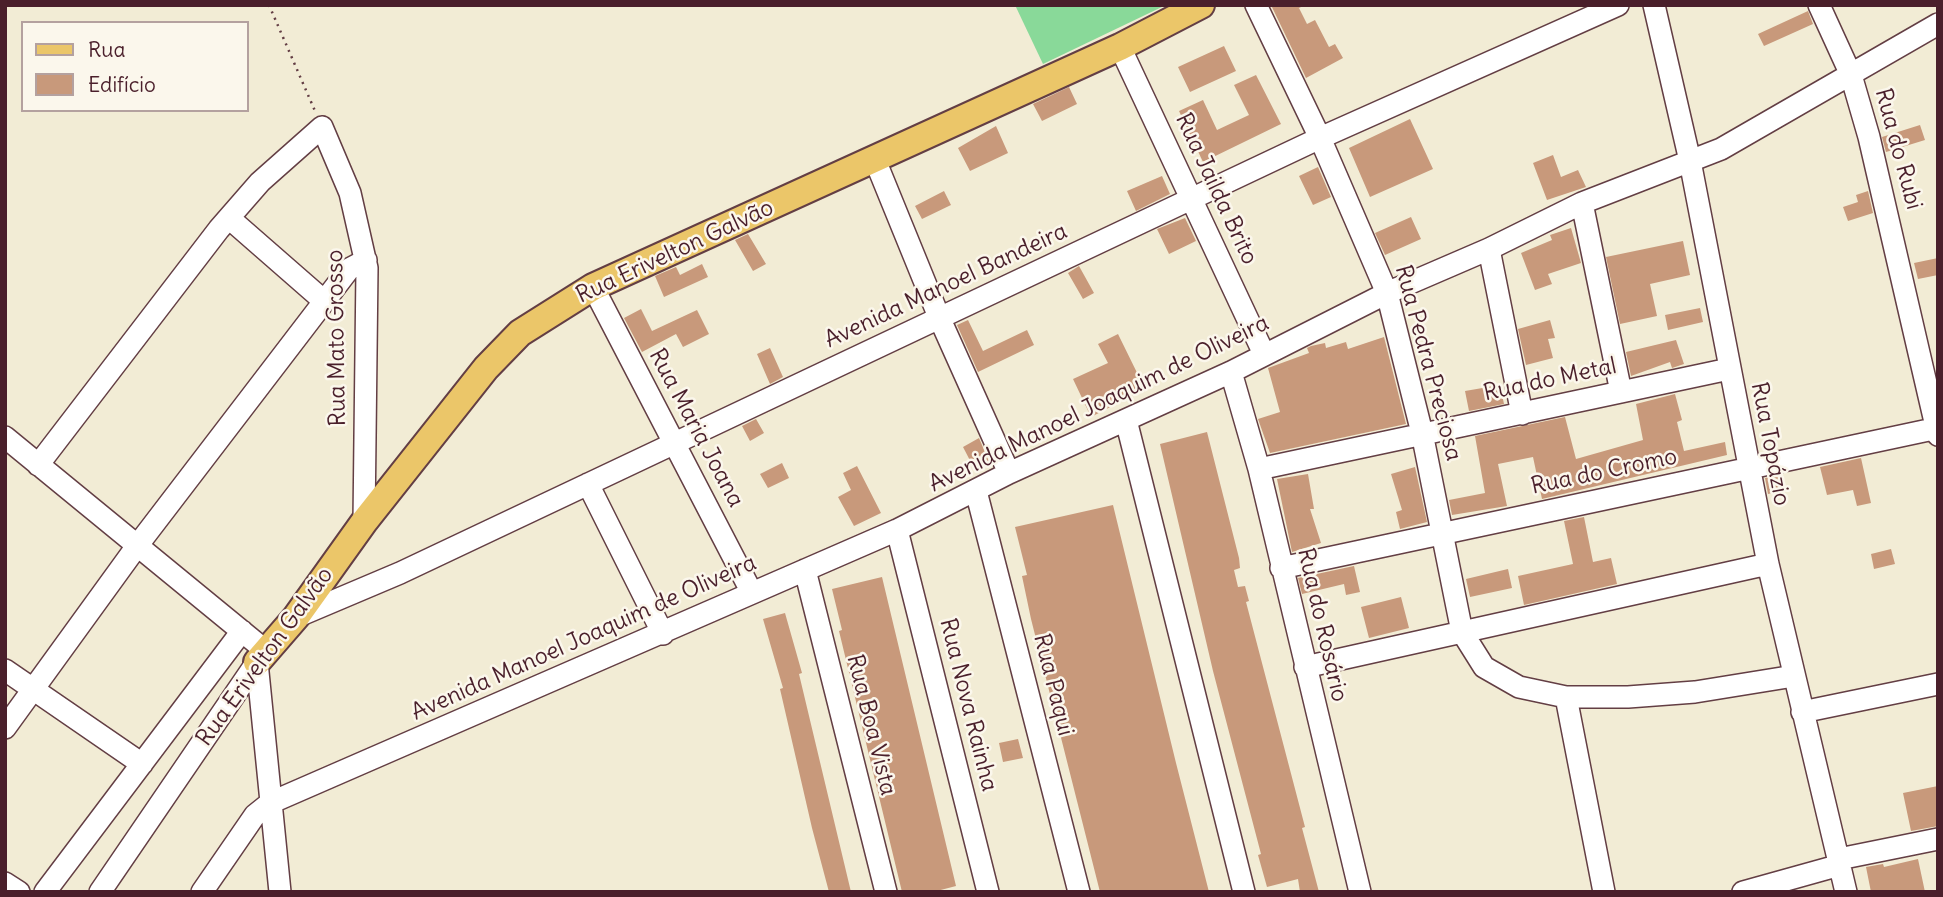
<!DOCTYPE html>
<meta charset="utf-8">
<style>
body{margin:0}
#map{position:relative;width:1943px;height:897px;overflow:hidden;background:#f2ecd5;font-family:Delius,sans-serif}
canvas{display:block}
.frame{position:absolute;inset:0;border:7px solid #4a1f2b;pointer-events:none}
.legend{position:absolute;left:21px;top:21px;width:228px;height:91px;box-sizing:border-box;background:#fbf7ec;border:2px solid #b4a19f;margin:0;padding:9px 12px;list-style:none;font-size:21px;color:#4a1f2b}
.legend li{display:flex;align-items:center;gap:14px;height:35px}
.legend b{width:35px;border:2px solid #b4a19f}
</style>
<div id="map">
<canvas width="1943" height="897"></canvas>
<div class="frame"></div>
<ul class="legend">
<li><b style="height:9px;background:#ebc669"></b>Rua</li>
<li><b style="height:19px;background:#c8997b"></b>Edifício</li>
</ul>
</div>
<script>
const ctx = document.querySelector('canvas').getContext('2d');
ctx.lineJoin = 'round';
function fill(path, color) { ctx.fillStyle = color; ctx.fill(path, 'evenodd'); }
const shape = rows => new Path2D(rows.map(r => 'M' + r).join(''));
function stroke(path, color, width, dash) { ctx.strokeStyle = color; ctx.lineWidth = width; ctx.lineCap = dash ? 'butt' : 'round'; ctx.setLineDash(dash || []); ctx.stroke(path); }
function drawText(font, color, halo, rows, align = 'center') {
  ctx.font = font + ' Delius,sans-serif'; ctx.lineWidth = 5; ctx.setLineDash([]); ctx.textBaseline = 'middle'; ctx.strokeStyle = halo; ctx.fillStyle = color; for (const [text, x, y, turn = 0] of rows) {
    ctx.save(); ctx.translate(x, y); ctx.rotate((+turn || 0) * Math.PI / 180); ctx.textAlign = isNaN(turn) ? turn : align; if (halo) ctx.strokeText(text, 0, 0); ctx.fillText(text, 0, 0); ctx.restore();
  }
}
const green = shape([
 [1015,5,1166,5,1043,64]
]);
const building = shape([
 [1271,5,1305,5,1293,11,1299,8,1307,24,1315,20,1329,47,1335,44,1343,58,1306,78],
 [1808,11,1813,24,1764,46,1758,34],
 [1224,46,1236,71,1190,92,1178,67],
 [1256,75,1281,124,1203,162,1179,111,1203,100,1217,130,1249,115,1234,85],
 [1069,87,1077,104,1042,121,1033,104],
 [1410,119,1433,169,1370,197,1349,148],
 [1920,125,1925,140,1886,152,1882,137],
 [996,126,1008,153,970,171,958,148],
 [1553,155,1561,177,1578,170,1586,187,1547,200,1533,163],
 [1318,167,1331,197,1313,205,1299,176],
 [1162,176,1170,194,1136,211,1127,191],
 [944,191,951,205,922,219,915,206],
 [1868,191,1873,213,1848,221,1843,207,1858,202,1856,195],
 [1411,217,1421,239,1385,255,1375,233],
 [1185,218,1196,241,1169,254,1157,229],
 [1571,228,1581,263,1548,274,1552,284,1535,290,1521,253,1552,240,1550,235],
 [748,234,766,264,753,271,735,240],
 [1683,241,1690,275,1650,284,1657,316,1620,324,1606,257],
 [1938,258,1938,275,1918,279,1914,263],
 [702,264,708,277,664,297,655,276,676,267,680,275],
 [1079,266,1094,293,1083,299,1068,273],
 [1700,308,1703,322,1668,330,1665,315],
 [641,309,652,331,697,310,709,334,683,347,676,334,642,352,624,318],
 [968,320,983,351,1027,330,1034,345,978,372,957,325],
 [1550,320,1555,338,1548,339,1553,358,1526,365,1518,329],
 [1118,334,1145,389,1091,417,1073,379,1108,363,1098,344],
 [1384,337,1406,424,1270,453,1258,419,1280,412,1268,368,1309,353,1307,348,1311,346,1325,343,1326,348,1346,342,1348,349],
 [1676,340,1684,364,1672,368,1670,362,1631,376,1626,352],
 [770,348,783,377,770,384,757,354],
 [1500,385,1504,404,1469,411,1465,391],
 [1675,394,1682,420,1677,422,1684,451,1725,442,1727,455,1542,499,1533,457,1498,464,1507,506,1452,515,1449,500,1485,493,1475,436,1565,417,1576,459,1643,440,1636,404],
 [756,419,764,433,750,441,742,426],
 [1207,432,1239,558,1240,568,1234,570,1238,587,1245,586,1249,601,1246,602,1305,827,1302,828,1319,892,1300,892,1298,879,1267,887,1258,855,1261,854,1213,671,1160,444],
 [979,438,990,464,976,472,963,447],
 [1861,458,1871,503,1857,506,1853,490,1827,495,1820,467],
 [782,463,789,478,768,488,760,474],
 [857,466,881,513,854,526,838,497,851,490,843,473],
 [1415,467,1427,522,1400,529,1396,512,1402,510,1391,474],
 [1308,474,1314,509,1310,509,1321,543,1292,552,1277,479],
 [1779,475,1782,491,1768,494,1765,478],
 [1113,505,1176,763,1209,892,1100,892,1031,619,1022,576,1027,575,1015,527],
 [1584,517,1593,562,1611,558,1617,584,1524,605,1518,576,1573,564,1564,521],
 [1891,549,1895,564,1874,569,1871,554],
 [1354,566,1360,592,1346,595,1344,584,1302,594,1298,578],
 [1508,569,1512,588,1470,597,1466,579],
 [882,577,956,886,933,892,902,892,839,631,842,630,832,589],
 [1401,597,1409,628,1369,638,1361,607],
 [785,613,802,673,799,674,851,892,829,892,812,828,780,689,783,688,763,619],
 [1018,739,1023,758,1003,762,999,743],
 [1938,786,1938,826,1911,831,1903,793],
 [1918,859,1925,892,1871,892,1866,867,1883,864,1884,867]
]);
const path = shape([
 [269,5,315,111]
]);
const minor = shape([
 [1256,5,1320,138,1387,293,1422,433,1462,632,1484,667,1519,687,1566,697,1628,697,1695,692,1794,676],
 [1654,5,1690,161,1768,564,1846,892],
 [1819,5,1851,75,1869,137,1938,435],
 [1120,47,1264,354],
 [875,160,939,317,1009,473],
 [1582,203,1621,392],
 [229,218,324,301],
 [1489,249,1522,414],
 [593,287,752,593],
 [1231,372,1259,469,1360,892],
 [1126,420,1244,892],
 [5,437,266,651],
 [38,465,219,229,260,182,322,127,350,193,367,268,364,522],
 [1259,469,1729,369],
 [588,484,663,634],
 [976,491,1079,892],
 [897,530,988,892],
 [1281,568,1938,428],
 [805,570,886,892],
 [296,617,400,573,1320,138,1618,5],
 [257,662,280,892],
 [1305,667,1768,564],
 [5,670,142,764],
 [1566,697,1604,892],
 [1802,712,1938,684],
 [5,728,137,546,349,269,366,260],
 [1839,859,1938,839],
 [5,883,19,892],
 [45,892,242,631],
 [100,892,257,662],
 [202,892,255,815,270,803,897,530,1009,473,1231,372,1387,293,1489,249,1582,203,1721,149,1938,24],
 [1743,892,1840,865]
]);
const major = shape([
 [257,662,296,617,364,522,486,368,520,333,593,287,1120,47,1201,5]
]);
const streetNames = [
 ["Rua do Rubi",1898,149,75],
 ["Rua Jailda Brito",1216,189,65],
 ["Rua Erivelton Galvão",675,252,-25],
 ["Avenida Manoel Bandeira",946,286,-25],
 ["Rua Mato Grosso",337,338,-91],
 ["Rua Pedra Preciosa",1428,363,75],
 ["Rua do Metal",1550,380,-12],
 ["Avenida Manoel Joaquim de Oliveira",1099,404,-26],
 ["Rua Maria Joana",696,428,62],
 ["Rua Topázio",1770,444,79],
 ["Rua do Cromo",1604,472,-12],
 ["Rua do Rosário",1322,625,77],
 ["Avenida Manoel Joaquim de Oliveira",584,638,-24],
 ["Rua Erivelton Galvão",265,657,-54],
 ["Rua Paqui",1053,685,76],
 ["Rua Nova Rainha",968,705,76],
 ["Rua Boa Vista",871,725,76]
];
fill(green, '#89d999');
fill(building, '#c8997b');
stroke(minor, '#633e44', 24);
stroke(major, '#633e44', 30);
stroke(path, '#633e44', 2.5, [2, 5]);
stroke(minor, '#fff', 21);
stroke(major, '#ebc669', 26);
drawText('23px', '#4a1f2b', '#fbf7ec', streetNames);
</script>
